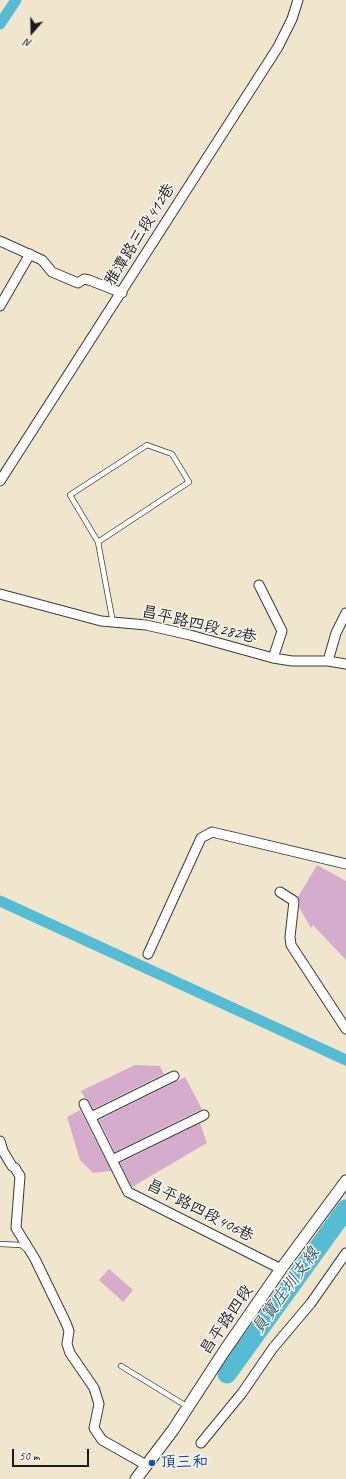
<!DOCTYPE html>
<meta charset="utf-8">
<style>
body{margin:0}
#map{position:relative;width:346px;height:1479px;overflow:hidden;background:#f0e6cd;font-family:Caveat,sans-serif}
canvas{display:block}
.north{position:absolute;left:12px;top:12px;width:40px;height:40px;-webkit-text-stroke:3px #f6f6f2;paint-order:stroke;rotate:200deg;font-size:11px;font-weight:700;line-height:16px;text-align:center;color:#1c1c1c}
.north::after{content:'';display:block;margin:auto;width:14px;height:18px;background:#1c1c1c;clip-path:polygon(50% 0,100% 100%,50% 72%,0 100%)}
.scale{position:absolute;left:12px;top:1449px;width:77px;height:18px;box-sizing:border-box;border:2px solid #1c1c1c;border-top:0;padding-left:5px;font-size:12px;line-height:14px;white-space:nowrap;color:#1c1c1c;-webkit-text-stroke:3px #f6f6f2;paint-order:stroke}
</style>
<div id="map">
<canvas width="346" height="1479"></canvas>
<div class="north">N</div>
<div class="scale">50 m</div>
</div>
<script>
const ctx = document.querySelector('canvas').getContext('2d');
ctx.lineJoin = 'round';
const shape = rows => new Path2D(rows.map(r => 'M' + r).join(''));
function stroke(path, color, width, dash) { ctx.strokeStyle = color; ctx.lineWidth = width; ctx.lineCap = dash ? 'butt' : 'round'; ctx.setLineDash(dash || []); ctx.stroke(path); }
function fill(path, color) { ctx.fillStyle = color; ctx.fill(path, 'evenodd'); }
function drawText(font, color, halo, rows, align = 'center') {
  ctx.font = font + ' Caveat,"LXGW WenKai TC",sans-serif'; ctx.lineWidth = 3; ctx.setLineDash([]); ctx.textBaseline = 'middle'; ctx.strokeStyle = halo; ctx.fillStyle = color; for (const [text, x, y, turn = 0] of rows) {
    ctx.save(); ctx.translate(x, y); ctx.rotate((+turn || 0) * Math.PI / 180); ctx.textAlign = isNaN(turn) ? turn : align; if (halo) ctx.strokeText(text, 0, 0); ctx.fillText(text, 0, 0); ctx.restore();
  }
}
const canal = shape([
 [0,24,16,0],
 [0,901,346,1060]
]);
const river = shape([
 [227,1374,346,1209]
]);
const building = shape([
 [317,865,346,881,346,960,313,925,311,928,299,907,300,901,298,897],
 [135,1065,160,1066,164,1074,93,1109,89,1101,85,1098,81,1091],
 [185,1077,202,1109,115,1152,99,1120],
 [80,1110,111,1171,93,1173,80,1160,67,1117],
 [200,1123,207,1143,132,1187,120,1163],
 [109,1269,133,1290,123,1302,99,1280]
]);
const service = shape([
 [98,542,189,482,172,454,147,445,70,495,98,542,113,623],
 [0,1244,21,1245,26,1249],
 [121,1366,188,1407]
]);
const minor = shape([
 [0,241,42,260,52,272,78,283,84,279,89,280,122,293],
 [0,306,30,254],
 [0,481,278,47,292,19,298,0],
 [259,585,282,631,273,658],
 [0,594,101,621,146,625,190,635,273,658,292,661,328,661,346,664],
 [328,661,336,633,346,613],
 [280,892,294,901,290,937,291,945,346,1029],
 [148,954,201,838,212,832,346,864],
 [84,1104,128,1192,281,1269],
 [91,1117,174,1076],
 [0,1141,3,1151,12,1166,15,1168,20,1176,16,1228,35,1259,66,1323,69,1331,67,1344,70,1353,94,1388,99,1404,94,1428,102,1440,146,1465],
 [112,1160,204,1115],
 [201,1443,242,1393,273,1348,311,1303,346,1253]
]);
const tertiary = shape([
 [136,1479,173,1430,225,1350,281,1269,346,1181]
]);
const markers = [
 [152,1463,4,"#1a4fb4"]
];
const streetNames = [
 ["雅潭路三段412巷",140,235,-58],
 ["昌平路四段282巷",199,625,13],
 ["昌平路四段406巷",200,1211,27],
 ["昌平路四段",227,1320,-56]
];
const transitNames = [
 ["頂三和",160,1463]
];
const waterNames = [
 ["員寶庄圳支線",286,1291,-54]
];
stroke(canal, '#56bcd4', 11);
stroke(river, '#56bcd4', 19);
fill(building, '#d6acce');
stroke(service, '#3c3a37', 6);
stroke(minor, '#3c3a37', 11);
stroke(tertiary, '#3c3a37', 13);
stroke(service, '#fff', 4.5);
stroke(minor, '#fff', 9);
stroke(tertiary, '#fff', 11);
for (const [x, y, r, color] of markers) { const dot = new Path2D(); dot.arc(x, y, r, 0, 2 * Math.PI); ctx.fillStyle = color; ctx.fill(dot); stroke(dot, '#f6f6f2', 1.5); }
drawText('16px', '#1c1c1c', '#f6f6f2', streetNames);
drawText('16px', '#164399', '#f6f6f2', transitNames, 'left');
drawText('italic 17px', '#335c66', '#f6f6f2', waterNames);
</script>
